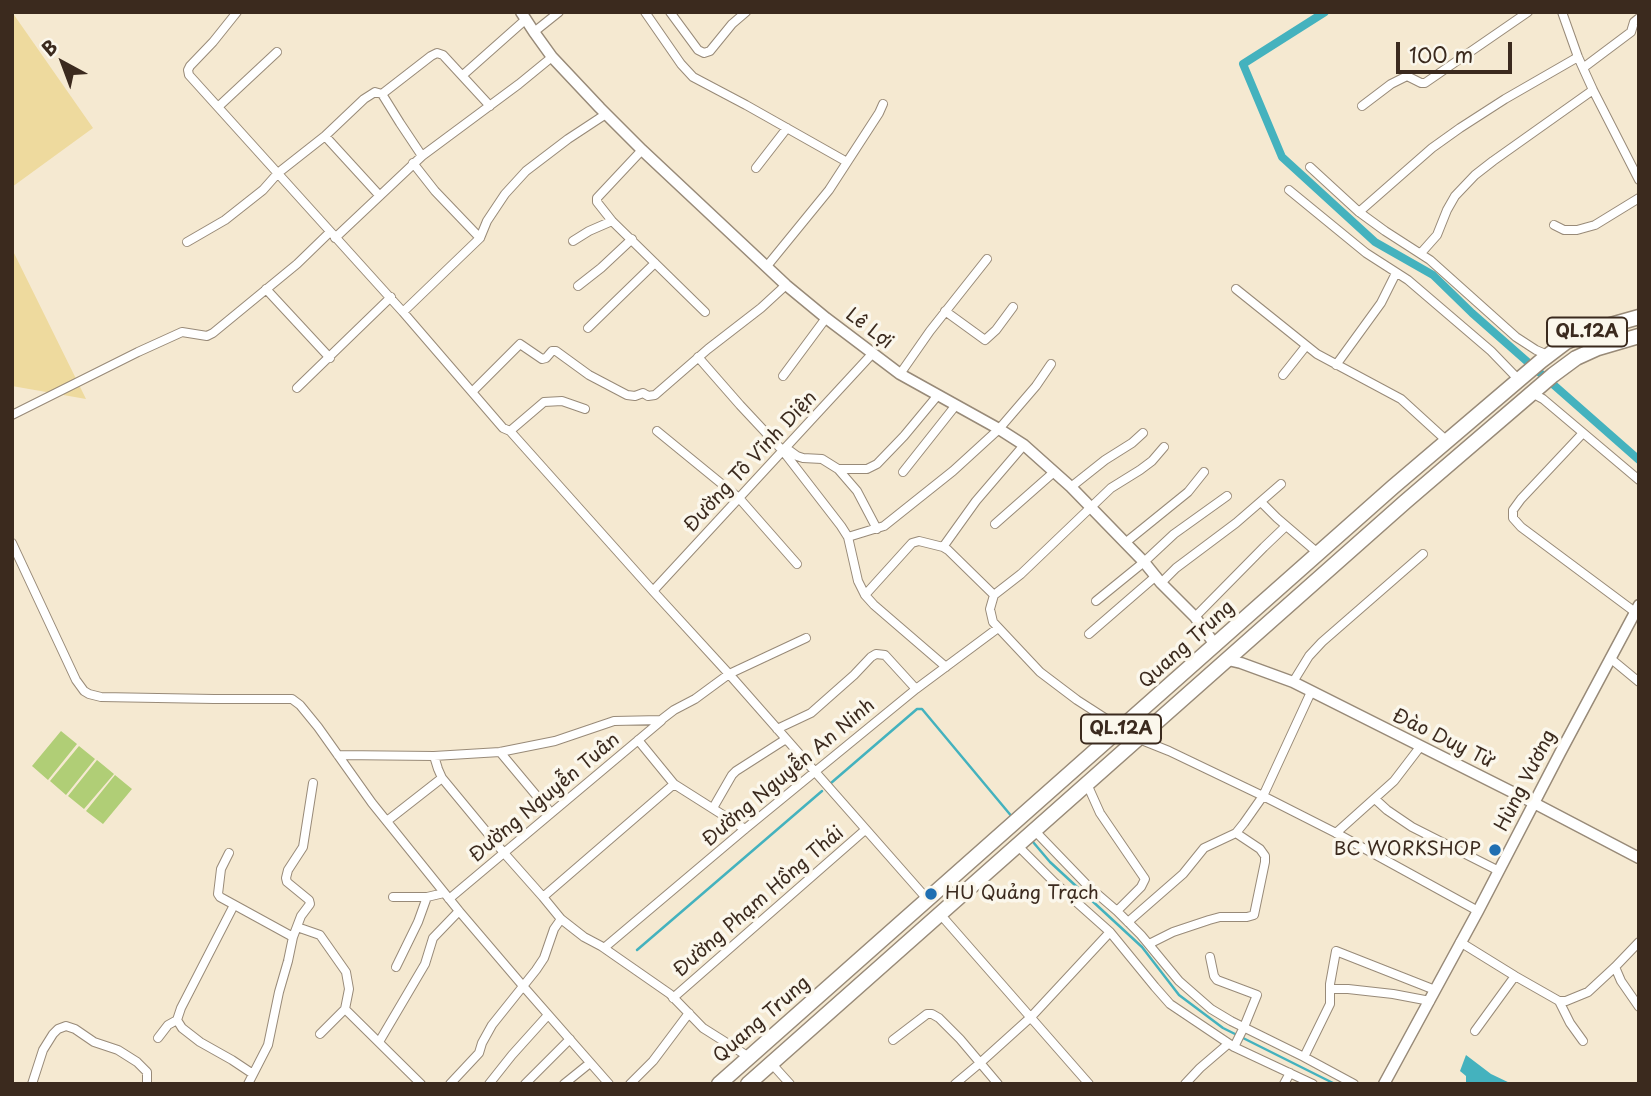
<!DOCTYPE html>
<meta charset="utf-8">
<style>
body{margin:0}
#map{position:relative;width:1651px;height:1096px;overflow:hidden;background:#f5e9d1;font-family:"Playpen Sans",sans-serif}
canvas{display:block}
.frame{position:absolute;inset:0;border:14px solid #3b2a1e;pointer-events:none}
.north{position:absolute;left:28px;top:28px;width:70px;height:70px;-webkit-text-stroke:5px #fbf7ec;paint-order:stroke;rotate:319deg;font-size:19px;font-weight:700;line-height:28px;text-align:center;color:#3b2a1e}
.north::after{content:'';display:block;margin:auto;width:24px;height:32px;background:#3b2a1e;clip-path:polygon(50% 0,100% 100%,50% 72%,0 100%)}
.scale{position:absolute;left:1396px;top:42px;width:116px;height:32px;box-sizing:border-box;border:4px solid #3b2a1e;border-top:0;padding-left:9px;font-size:21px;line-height:24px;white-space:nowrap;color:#3b2a1e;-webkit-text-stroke:5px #fbf7ec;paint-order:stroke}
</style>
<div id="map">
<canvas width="1651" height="1096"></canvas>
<div class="frame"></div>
<div class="north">B</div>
<div class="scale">100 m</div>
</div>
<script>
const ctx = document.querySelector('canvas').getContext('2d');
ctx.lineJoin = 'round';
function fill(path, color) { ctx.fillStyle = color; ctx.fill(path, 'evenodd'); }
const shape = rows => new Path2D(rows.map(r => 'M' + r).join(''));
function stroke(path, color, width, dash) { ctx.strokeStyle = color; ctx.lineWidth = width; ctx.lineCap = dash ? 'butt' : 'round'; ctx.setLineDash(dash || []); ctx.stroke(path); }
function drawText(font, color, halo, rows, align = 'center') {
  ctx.font = font + ' "Playpen Sans",sans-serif'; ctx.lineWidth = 7; ctx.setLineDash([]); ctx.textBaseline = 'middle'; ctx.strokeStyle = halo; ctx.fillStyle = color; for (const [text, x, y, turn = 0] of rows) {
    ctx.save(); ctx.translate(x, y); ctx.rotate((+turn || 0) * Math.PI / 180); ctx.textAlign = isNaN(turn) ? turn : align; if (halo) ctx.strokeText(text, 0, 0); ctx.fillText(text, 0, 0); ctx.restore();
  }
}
const green = shape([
 [61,731,77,744,48,780,32,766],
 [79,746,95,759,66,795,50,781],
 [97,760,114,774,84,809,68,796],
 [115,775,132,789,103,824,86,811]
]);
const sand = shape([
 [12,12,93,128,12,187],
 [12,249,86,399,12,386]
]);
const water = shape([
 [1466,1055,1491,1074,1512,1084,1466,1084,1466,1076,1460,1071]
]);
const stream = shape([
 [831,783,917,709,922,709,1013,818],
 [1033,842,1050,862,1142,947,1179,995,1223,1028,1335,1084],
 [637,950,822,791]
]);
const canal = shape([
 [1325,12,1243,64,1282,157,1375,242,1433,275,1472,313,1639,460]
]);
const minor = shape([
 [237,12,213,42,190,66,188,70,189,75,403,312,503,428,510,431,653,591,729,674,928,900],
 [645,12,681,64,693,77,746,105,847,162],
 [670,12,698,50,704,53,710,51,732,24,746,12],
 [1562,12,1578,57,1593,90,1639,180],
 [534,32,559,12],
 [1583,68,1631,32,1634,22,1639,18],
 [463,75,525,20],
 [382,94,400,123,422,156],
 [1362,106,1391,84,1407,76,1421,83,1425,83,1528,12],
 [218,107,277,52],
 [325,136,379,195],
 [642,150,597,198,597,202,612,221,705,312],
 [413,163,435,191,480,238],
 [1310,167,1359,212,1385,231,1430,260,1516,337,1536,350,1548,355],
 [756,168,787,128],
 [1289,190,1366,253,1408,280,1491,351,1519,380],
 [1359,212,1432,148,1460,128,1505,99,1578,57],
 [1554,225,1564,230,1577,230,1595,225,1639,198],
 [335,238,422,156,519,84,552,57],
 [573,241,589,231,612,221],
 [187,242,225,220,263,190,278,173,325,136,364,99,375,92,382,94,431,56,437,53,443,55,490,106],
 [1421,253,1437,235,1447,210,1455,196,1475,175,1493,161,1593,90],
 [767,266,829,190,879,113,883,104],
 [578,286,601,268,632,239],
 [266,289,330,358],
 [1236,289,1317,354,1401,399,1447,441],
 [945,311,985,340,996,330,1013,307],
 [403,312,480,238,487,221,505,194,526,171,568,139,606,114],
 [588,328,655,263],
 [698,357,740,405,783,451,841,526,848,537,858,581,865,595,874,605,946,667],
 [1336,365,1381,303,1396,273],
 [900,374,930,331,987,259],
 [1283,375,1306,346],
 [783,376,826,318],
 [297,388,391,297],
 [473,391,520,344,542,359,546,358,552,351,556,351,589,375,627,395,635,396,643,393,648,396,655,395,708,349,761,308,786,285],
 [1532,393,1543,399,1639,480],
 [12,415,138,352,182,332,207,336,213,333,297,264,330,232],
 [510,431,544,402,562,401,585,409],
 [657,431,739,498,797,564],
 [1583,433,1521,499,1513,510,1513,518,1521,527,1635,612],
 [786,448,797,456,803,458,822,459,838,469,857,491,877,529],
 [838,469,867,469,877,464,904,436,938,395],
 [903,472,956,405],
 [1071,487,1105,460,1132,443,1143,433],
 [1261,502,1277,518,1319,554],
 [995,524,1054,472],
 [848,537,884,526,953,471,999,429,1036,386,1051,364],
 [12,543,76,680,84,691,89,694,101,697,214,699,292,699,300,705,318,727,372,803,459,911,523,986,609,1084],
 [1125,543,1188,492,1204,472],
 [943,547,976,501,1024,445],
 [1161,583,1176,568,1236,523,1281,484],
 [653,591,872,354],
 [865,595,912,543,919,541,943,547,948,550,994,595],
 [1096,601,1144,562,1174,534,1227,496],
 [1195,617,1264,547,1286,526],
 [1089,634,1156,576],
 [1610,658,1639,682],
 [1293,682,1309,656,1322,642,1423,554],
 [777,729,811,713,854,675,871,657,876,654,885,655,916,689],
 [1122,729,1077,700,1040,672,993,622,990,609,994,595,1021,574,1111,488,1140,470,1152,461,1164,447],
 [1139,739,1169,751,1263,796,1336,833,1478,911],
 [638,740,674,784,745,829],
 [500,752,551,813],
 [338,755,434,756,500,752,555,741,614,721,661,720,674,710,695,699,729,674,806,638],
 [434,756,438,769,442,778,504,853,543,897,561,919,584,937,601,946,670,994,703,1028,749,1057],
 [1087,784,1100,813,1145,879,1141,887,1117,911],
 [1375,799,1387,810,1412,827,1499,871],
 [713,808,732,775,736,771,786,739],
 [387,821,442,778],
 [1034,830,1088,886,1117,911,1141,935,1179,981,1211,1009,1231,1021,1304,1057,1354,1084],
 [1336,833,1394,781,1420,747],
 [1017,845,1055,883,1110,932,1155,987,1170,1004,1234,1047,1313,1084],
 [229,853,221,869,218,894,220,897,293,937],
 [393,897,427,897,444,893],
 [543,897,674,784],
 [449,899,661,721],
 [234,905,181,1008,177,1020,182,1028,200,1042,232,1060,253,1074],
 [940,914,1089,1084],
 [1128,922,1183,874,1204,848,1236,833,1244,823,1263,796,1311,692],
 [297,927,320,935,346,972,349,989,345,1009,320,1034],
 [1460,942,1515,976,1559,1001,1566,1001,1588,992,1615,967,1639,942],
 [1149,944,1173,932,1209,920,1220,917,1247,917,1254,915,1265,862,1265,856,1260,849,1236,833],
 [604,948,745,829,916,689,998,628],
 [1210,957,1214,976,1217,980,1257,995,1244,1027,1234,1047],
 [396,967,418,922,427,897],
 [1615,967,1621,981,1639,1007],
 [1330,989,1348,989,1393,994,1430,1001],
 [673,998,865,830],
 [1559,1001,1570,1023,1583,1041],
 [345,1009,421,1084],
 [1475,1031,1515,976],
 [158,1038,168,1025,177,1020],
 [893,1040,927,1014,932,1014,939,1018,960,1039,998,1084],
 [379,1042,425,964,433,938,459,911],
 [1304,1057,1330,1004,1330,984,1336,951,1435,990],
 [771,1063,790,1084],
 [32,1084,43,1050,53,1034,58,1029,66,1026,75,1029,94,1042,118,1050,137,1062,147,1072,147,1084],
 [248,1084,268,1045,279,992,288,961,293,937,301,916,310,904,309,900,287,882,286,878,288,870,303,847,313,783],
 [450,1084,479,1053,482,1043,492,1025,536,970,544,958,554,929,561,919],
 [489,1084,512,1055,548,1015],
 [525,1084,570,1039],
 [564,1084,590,1063],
 [630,1084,653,1061,689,1013],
 [955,1084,980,1063,1031,1017,1110,932],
 [1185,1084,1200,1068,1228,1044],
 [1284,1084,1290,1073]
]);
const tertiary = shape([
 [521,12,534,32,552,57,600,108,642,150,786,285,826,318,900,374,999,429,1024,445,1071,487,1144,562,1161,583,1195,617,1216,646],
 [1228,660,1241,663,1293,682,1534,803,1639,858],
 [1384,1084,1478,911,1560,753,1639,605]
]);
const trunk = shape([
 [719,1084,1393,487,1541,361,1566,342,1593,330,1639,317],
 [748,1084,1405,502,1553,375,1576,358,1598,348,1639,336]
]);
const markers = [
 [1495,850,7,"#1f6fb2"],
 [931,894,7,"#1f6fb2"]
];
const shields = [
 [1587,332,80],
 [1121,729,80]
];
const shieldNames = [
 ["QL.12A",1587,332],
 ["QL.12A",1121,729]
];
const streetNames = [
 ["Lê Lợi",869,329,37],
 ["Đường Tô Vĩnh Diện",751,462,-47],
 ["Quang Trung",1187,645,-42],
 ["Đào Duy Từ",1443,739,26],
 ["Đường Nguyễn An Ninh",789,773,-40],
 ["Hùng Vương",1526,781,-63],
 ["Đường Nguyễn Tuân",545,798,-40],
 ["Đường Phạm Hồng Thái",759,902,-41],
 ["Quang Trung",762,1020,-41]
];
const poiNames = [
 ["BC WORKSHOP",1481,850],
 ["HU Quảng Trạch",945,894,"left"]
];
fill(green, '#b0ce76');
fill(sand, '#eeda9e');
fill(water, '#44b2be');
stroke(stream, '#44b2be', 2.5);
stroke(canal, '#44b2be', 8);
stroke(minor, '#988a78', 10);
stroke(tertiary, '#988a78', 13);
stroke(trunk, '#988a78', 17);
stroke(minor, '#fff', 8);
stroke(tertiary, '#fff', 10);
stroke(trunk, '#fff', 14);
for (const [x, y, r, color] of markers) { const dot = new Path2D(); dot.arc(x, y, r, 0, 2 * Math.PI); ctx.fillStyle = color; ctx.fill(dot); stroke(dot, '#fbf7ec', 2.5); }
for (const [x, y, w] of shields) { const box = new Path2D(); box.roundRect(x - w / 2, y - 14.5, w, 29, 5); ctx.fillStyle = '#fbf7ec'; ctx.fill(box); stroke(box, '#3b2a1e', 2); }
drawText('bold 18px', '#3b2a1e', null, shieldNames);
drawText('19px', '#3b2a1e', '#fbf7ec', streetNames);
drawText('19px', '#3b2a1e', '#fbf7ec', poiNames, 'right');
</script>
